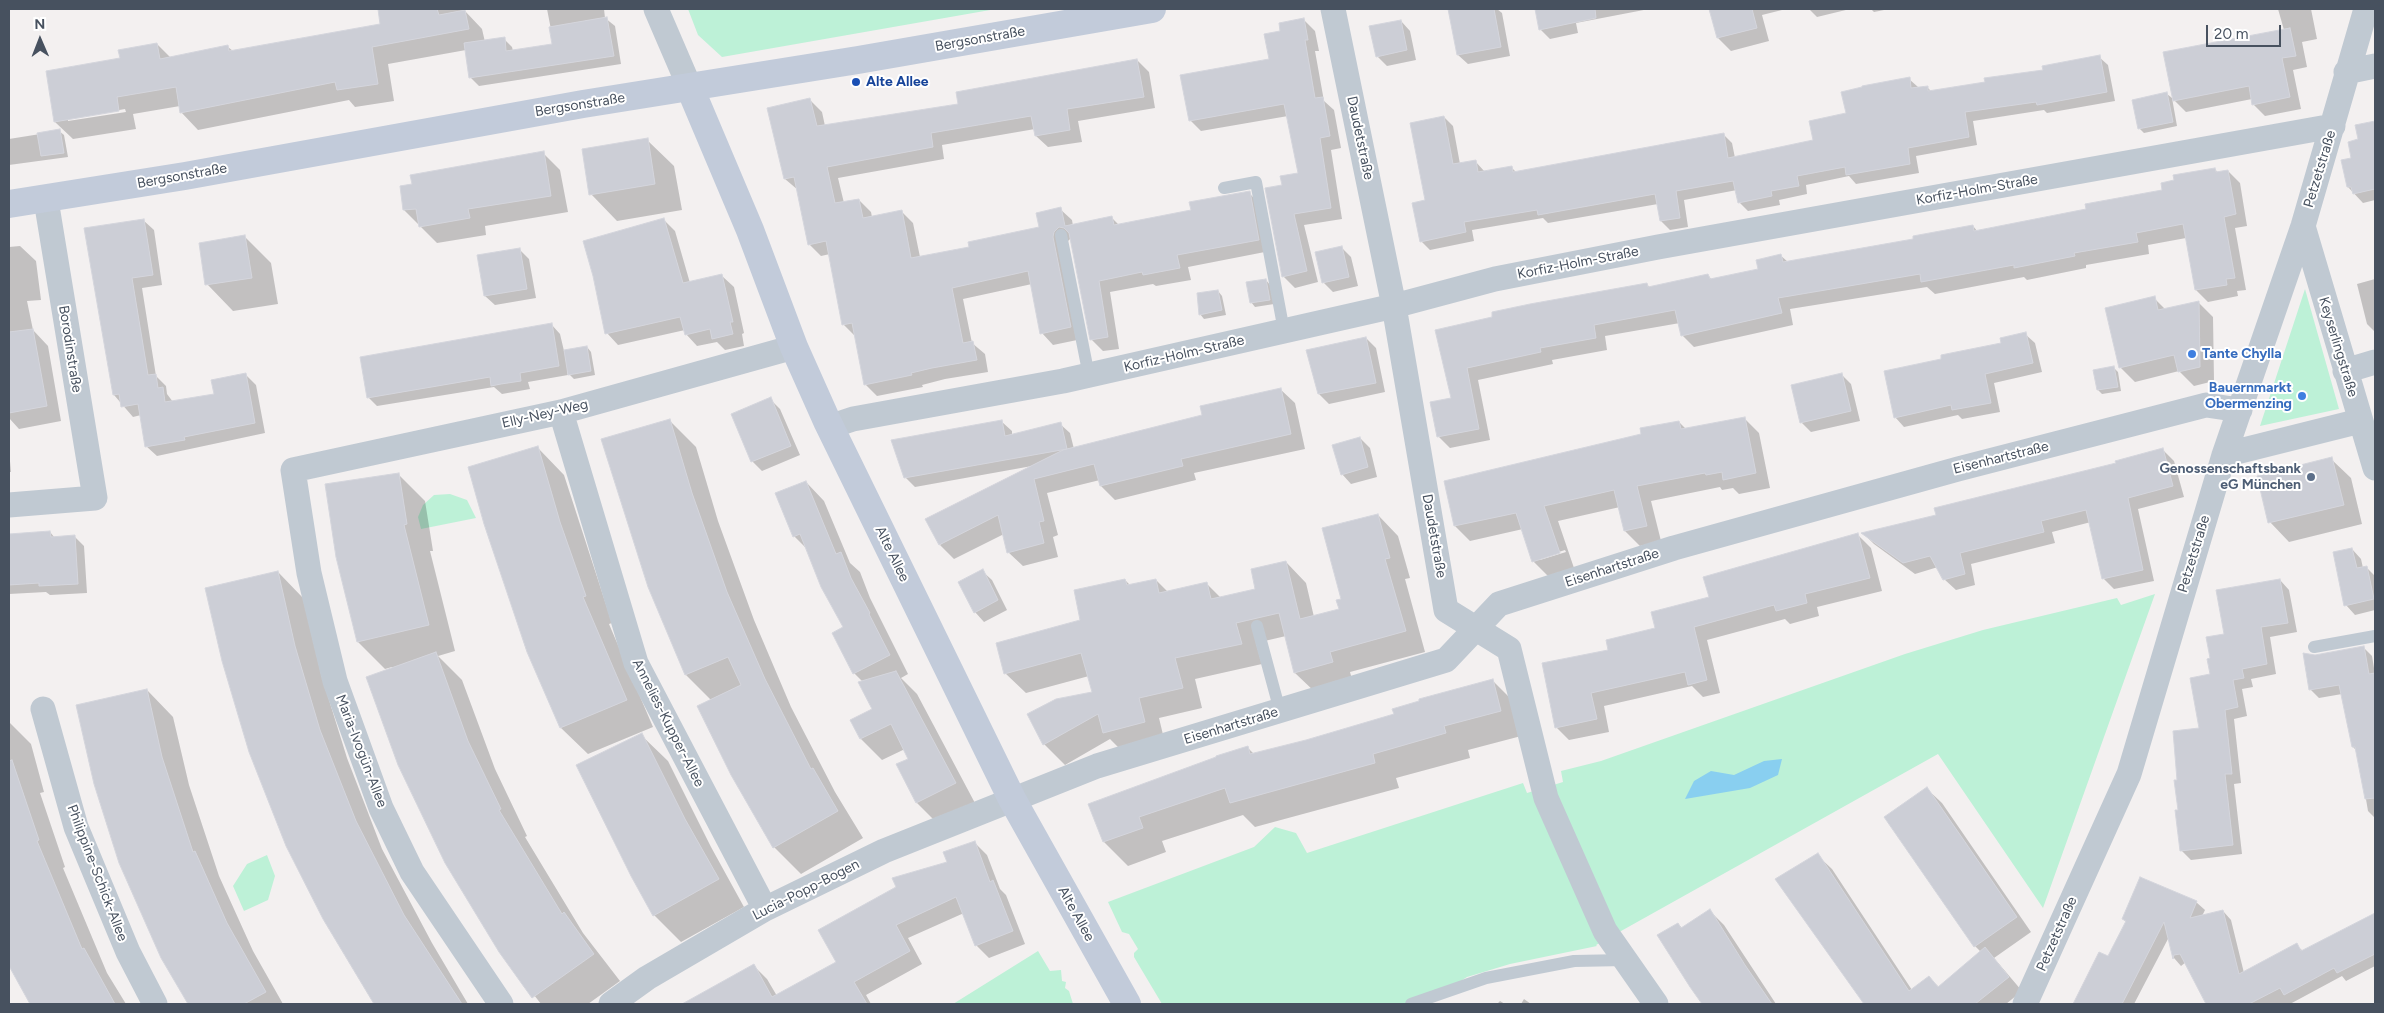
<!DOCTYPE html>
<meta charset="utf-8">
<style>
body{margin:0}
#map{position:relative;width:2384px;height:1013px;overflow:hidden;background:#f3f0f0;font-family:Figtree,sans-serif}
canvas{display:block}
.frame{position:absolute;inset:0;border:10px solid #47515f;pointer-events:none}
.north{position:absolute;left:15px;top:15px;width:50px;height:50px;-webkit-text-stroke:4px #fff;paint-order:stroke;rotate:359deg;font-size:14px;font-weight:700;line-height:20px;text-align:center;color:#47515f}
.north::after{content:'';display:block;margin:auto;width:18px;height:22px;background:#47515f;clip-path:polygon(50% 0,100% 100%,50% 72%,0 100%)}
.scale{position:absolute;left:2206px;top:25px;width:75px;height:22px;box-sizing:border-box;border:2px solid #47515f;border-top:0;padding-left:6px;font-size:15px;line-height:18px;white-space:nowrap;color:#47515f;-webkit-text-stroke:4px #fff;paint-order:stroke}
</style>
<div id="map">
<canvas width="2384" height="1013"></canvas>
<div class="frame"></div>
<div class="north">N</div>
<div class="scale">20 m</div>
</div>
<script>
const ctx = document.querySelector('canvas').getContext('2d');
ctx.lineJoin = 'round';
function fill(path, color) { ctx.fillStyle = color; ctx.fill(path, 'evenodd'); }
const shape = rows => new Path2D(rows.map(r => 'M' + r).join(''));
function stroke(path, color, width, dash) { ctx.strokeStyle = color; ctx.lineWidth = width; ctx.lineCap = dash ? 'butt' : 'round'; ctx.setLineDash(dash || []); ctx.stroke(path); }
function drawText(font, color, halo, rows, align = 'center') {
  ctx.font = font + ' Figtree,sans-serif'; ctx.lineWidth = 4; ctx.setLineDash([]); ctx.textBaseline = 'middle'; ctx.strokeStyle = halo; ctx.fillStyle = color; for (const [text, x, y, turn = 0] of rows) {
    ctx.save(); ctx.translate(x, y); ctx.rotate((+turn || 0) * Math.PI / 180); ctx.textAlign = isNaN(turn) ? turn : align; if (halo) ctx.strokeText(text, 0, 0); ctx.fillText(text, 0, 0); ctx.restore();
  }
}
const green = shape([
 [688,9,996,9,722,57,698,35],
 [2305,289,2339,409,2260,426],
 [450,494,467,500,476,518,421,529,418,517,423,505,434,495],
 [2155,594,2043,908,1938,754,1596,945,1597,946,1510,964,1467,977,1453,986,1405,1004,1162,1004,1134,957,1134,953,1138,949,1129,934,1122,932,1108,902,1254,847,1275,827,1296,833,1307,853,1523,783,1527,793,1563,782,1561,771,1601,761,1905,654,1983,630,2117,598,2121,605],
 [267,855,275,876,268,900,244,911,233,886,247,864],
 [1038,951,1050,971,1061,970,1062,981,1066,982,1065,988,1069,991,1073,1004,953,1004]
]);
const water = shape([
 [1782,759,1778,775,1750,788,1685,799,1694,781,1711,771,1734,775,1764,761]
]);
const shadow = shape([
 [379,9,462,9,463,12,465,11,482,29,485,42,504,39,512,47,513,51,554,45,547,9,604,9,605,18,615,26,621,64,479,86,471,78,466,50,388,64,394,101,355,107,349,100,198,130,181,112,180,106,133,114,136,129,73,139,55,122,47,72,121,59,157,44,171,58,228,47,233,51,382,25],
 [125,109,126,112,68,121,68,119],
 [1464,9,1497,9,1502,13,1510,56,1468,64,1458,55,1450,11],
 [1536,9,1649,9,1576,23,1578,33,1550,39,1540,29],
 [1710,9,1786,9,1762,15,1769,41,1731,51,1718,38],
 [1809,9,1850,9,1817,17],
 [1871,9,1889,9,1874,12],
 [2278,9,2311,9,2317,39,2302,42,2307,67,2293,70,2301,109,2265,116,2253,104,2252,99,2186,112,2174,100,2284,30],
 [1304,20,1315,31,1319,51,1315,51,1324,101,1334,110,1341,148,1331,150,1342,219,1304,225,1318,282,1295,288,1283,276,1283,186,1300,174,1288,116,1201,131,1190,120,1270,60,1281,32],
 [1401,21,1410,31,1416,60,1387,66,1377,56],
 [2099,57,2108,65,2115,101,2047,113,2044,110,1973,121,1977,145,1916,156,1919,173,1856,184,1849,176,1806,185,1807,194,1779,200,1780,205,1748,211,1739,202,1737,190,1684,200,1688,227,1670,230,1661,221,1658,204,1548,223,1543,218,1472,230,1474,241,1430,250,1421,241,1426,201,1444,117,1453,126,1460,164,1475,161,1485,172,1511,167,1517,173,1723,134,1732,143,1735,158,1814,141,1847,114,1909,79,1918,87,1927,87,1932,92,2044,71],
 [1137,60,1149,72,1155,108,1078,121,1082,142,1048,147,1036,136,1035,129,942,145,944,159,838,178,844,203,859,200,871,212,872,217,901,211,913,223,920,257,971,248,1041,228,1060,209,1072,220,1073,226,1112,218,1119,225,1192,211,1249,193,1261,205,1270,251,1188,267,1191,280,1156,286,1153,284,1110,292,1119,349,1103,351,1091,339,1071,238,1065,244,1082,339,1053,345,1042,333,1032,284,963,299,972,343,985,354,988,372,945,379,922,385,923,387,877,396,865,384,855,336,843,324,830,254,821,256,809,244,798,190,785,179,810,100,822,112,825,126,960,105],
 [2167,94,2172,98,2177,126,2144,133,2139,128],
 [2375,122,2375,200,2363,203,2348,187,2353,159,2359,140,2356,126],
 [59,131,64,135,68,157,9,165,9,139],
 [647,140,674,166,682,210,617,221,591,194],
 [543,153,560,170,568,212,485,226,486,235,437,243,404,210],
 [2215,169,2218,173,2228,171,2240,183,2247,226,2235,228,2246,290,2237,291,2238,296,2208,302,2196,290,2186,238,2148,245,2149,254,2086,265,2086,268,2027,280,2024,277,1935,294,1927,287,1790,309,1793,325,1694,347,1682,335,1680,323,1605,336,1607,350,1552,360,1553,364,1478,380,1490,440,1450,448,1438,436,1452,399,1437,331,1647,284,1650,288,1708,275,1712,280,1759,270,1780,255,1788,262,1915,240,1973,226,1978,232,2087,210,2164,191],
 [663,219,675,231,690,283,722,276,734,287,744,333,742,334,744,346,725,350,717,342,697,346,686,334,685,330,618,345,607,333],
 [143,220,154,230,162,285,142,288,156,376,166,386,167,394,173,402,216,395,245,374,256,385,265,433,157,456,146,446,141,415,133,417,114,395,86,229],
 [245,237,271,263,278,304,233,311,207,284],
 [20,246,36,261,41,300,27,301,33,330,48,346,61,421,19,429,9,418,9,247],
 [1341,247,1351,257,1358,286,1333,292,1323,282],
 [519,249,529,259,536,298,495,305,485,296],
 [2375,279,2375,332,2367,324,2357,284],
 [1266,280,1270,285,1274,304,1255,307,1251,302],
 [1218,291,1222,296,1226,315,1204,319,1200,314],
 [2154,298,2166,310,2198,302,2213,317,2214,381,2194,386,2179,371,2135,382,2120,367],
 [551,324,560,334,564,351,587,347,591,352,595,375,574,379,567,372,568,375,528,382,530,389,502,394,494,387,377,406,368,397],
 [2025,334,2035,343,2042,372,1994,383,2000,412,1962,419,1958,415,1904,427,1895,417,1943,360,2002,344],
 [1366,338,1376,348,1385,392,1329,404,1319,394],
 [2113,367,2118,372,2121,391,2102,394,2098,390],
 [1841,374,1851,384,1860,421,1811,432,1801,422],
 [1280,389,1295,403,1305,449,1194,473,1196,480,1115,500,1101,486,1100,480,1047,493,1058,535,1053,537,1058,557,1023,566,1008,552,1004,534,954,559,940,545,1032,466,915,487,905,477,1002,422,1012,431,1012,436,1060,424,1070,433,1074,449,1204,416],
 [770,399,780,409,800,455,762,471,752,461],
 [1744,418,1759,433,1770,488,1739,494,1733,488,1722,490,1720,487,1651,501,1661,541,1640,546,1625,531,1620,507,1558,521,1574,568,1548,576,1533,561,1523,529,1470,541,1455,526,1643,435,1679,422,1686,429],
 [1565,550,1566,552,1540,560,1540,558],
 [669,420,696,447,718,521,754,620,791,707,835,792,863,838,801,874,774,847,712,701,686,675,650,587],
 [1360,438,1370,448,1377,477,1351,484,1342,474],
 [538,448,564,475,612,623,609,624,653,727,588,754,561,728,528,651],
 [9,450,11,472,9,472],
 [2163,450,2174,461,2184,497,2138,509,2154,581,2114,589,2103,578,2091,522,2052,532,2055,543,1971,564,1975,585,1956,590,1944,579,1938,567,1915,574,1874,544,1864,534,1937,516],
 [2331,459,2351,478,2362,524,2289,542,2270,522],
 [398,474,425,501,433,551,430,551,455,651,438,656,462,680,495,769,527,836,525,837,583,933,620,981,588,1004,541,1004,500,951,392,667,385,669,358,642,337,556],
 [806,482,824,501,850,563,860,572,870,598,908,674,901,678,917,694,976,805,937,823,917,803,910,759,905,749,882,760,861,739,852,720,874,709,863,682,854,673,844,628,808,550,794,536],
 [1378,515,1398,536,1410,578,1405,579,1425,652,1350,672,1353,683,1316,693,1295,673,1286,636,1256,643,1262,664,1195,679,1202,708,1159,718,1165,743,1124,753,1110,739,1065,765,1044,744,1093,693,1089,676,1026,693,1005,673,1082,621,1125,580,1131,586,1156,580,1168,592,1207,584,1221,598,1257,590,1286,562,1306,583,1314,617,1340,610,1343,600],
 [50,532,55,538,74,536,84,546,87,593,50,595,46,592,9,594,9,535],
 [1858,535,1871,548,1882,591,1817,607,1819,616,1790,624,1785,619,1707,640,1720,693,1703,697,1692,686,1604,706,1609,732,1569,740,1556,727,1609,651,1656,629,1711,598],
 [2352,549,2361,559,2363,568,2366,567,2375,576,2375,610,2355,615,2346,605],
 [982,571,992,580,1007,610,984,622,975,612],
 [278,572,304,599,321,674,347,758,382,849,432,943,468,1004,375,1004,325,918],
 [2280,580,2289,590,2297,632,2270,637,2276,674,2251,679,2253,687,2242,689,2247,716,2234,719,2241,783,2234,784,2242,854,2191,860,2181,850,2179,781,2201,729,2211,675,2211,659,2225,635],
 [2364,648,2372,656,2375,674,2375,818,2368,811,2358,752,2353,747,2342,694,2319,698,2310,689,2315,656],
 [1493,681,1517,705,1525,735,1468,750,1470,758,1396,778,1399,788,1255,827,1243,815,1162,841,1166,852,1128,866,1104,842,1089,805,1248,748,1254,754,1306,741,1395,714],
 [147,690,173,717,189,785,219,876,253,951,283,1004,189,1004,162,958],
 [9,722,31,744,44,792,40,793,65,867,63,868,107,973,126,1004,31,1004,9,962],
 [641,735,668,761,711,847,744,907,681,942,654,915],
 [1927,789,1942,803,2031,932,1994,958,2022,991,2006,1004,1866,1004,1776,880,1817,855,1832,869,1912,990,1929,978,1939,987,1981,952,1975,946],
 [974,842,987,855,1000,889,1006,895,1025,944,989,958,976,945,964,913,908,938,922,964,866,995,871,1004,695,1004,693,1000,754,966,767,979,777,996,837,963],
 [2196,902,2205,910,2202,916,2223,911,2231,920,2244,973,2296,945,2303,951,2375,914,2375,966,2346,981,2342,976,2290,1004,2208,1004,2186,962,2181,966,2174,958,2169,937,2134,1004,2080,1004,2076,1000,2109,958,2126,922,2123,919],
 [1710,911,1724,925,1776,1004,1705,1004,1659,936,1678,924,1682,928],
 [1524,999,1531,1004,1521,1004],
 [1500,1001,1505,1004,1497,1004]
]);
const building = shape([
 [378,9,437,9,439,15,465,10,469,29,372,47,378,84,337,90,335,82,180,113,176,87,117,97,119,111,54,122,46,71,120,58,118,50,157,43,160,59,228,45,229,51,380,24,378,9],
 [1448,9,1494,9,1501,47,1457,55,1448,9],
 [1535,9,1595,9,1596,18,1539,30,1535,9],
 [1709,9,1752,9,1757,28,1717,38,1709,9],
 [607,17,614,56,469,78,464,43,505,37,506,51,552,44,549,27,607,17],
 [1304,18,1308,40,1305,40,1315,98,1323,97,1330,136,1320,138,1331,208,1294,214,1307,271,1282,277,1265,188,1282,185,1280,176,1298,173,1284,104,1189,121,1180,75,1269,59,1264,34,1280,31,1279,23,1304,18],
 [1401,20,1407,50,1376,57,1369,26,1401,20],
 [2290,28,2296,56,2282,58,2290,97,2252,105,2249,86,2173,101,2163,52,2290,28],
 [2100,55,2107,92,2037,105,2036,102,1965,112,1969,137,1908,148,1910,164,1846,175,1845,167,1797,176,1799,186,1771,191,1772,196,1738,203,1733,181,1676,191,1680,218,1660,221,1655,194,1538,215,1537,210,1464,222,1466,232,1420,242,1412,203,1425,200,1410,123,1444,116,1453,164,1476,160,1478,172,1512,166,1513,172,1724,133,1728,158,1813,140,1809,121,1846,113,1841,92,1862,87,1862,86,1910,77,1911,88,1928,86,1928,91,1985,82,1984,78,2043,70,2042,66,2100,55],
 [1137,59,1144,97,1067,109,1070,130,1035,136,1031,116,931,133,933,147,827,167,835,203,859,199,863,218,902,210,911,258,969,247,968,242,1039,227,1036,213,1061,207,1065,226,1112,216,1114,225,1191,210,1189,202,1250,191,1259,240,1177,255,1180,268,1143,275,1142,272,1099,281,1108,337,1090,340,1069,233,1064,228,1059,227,1054,232,1053,237,1071,327,1040,334,1028,271,952,288,963,343,973,341,977,360,932,368,911,373,912,375,864,385,852,323,842,325,826,241,808,245,794,177,784,179,767,108,810,98,817,126,958,104,956,92,1137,59],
 [2167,92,2173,122,2138,129,2132,100,2167,92],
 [2375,121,2375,189,2353,194,2351,187,2347,187,2341,160,2351,158,2348,142,2358,139,2355,125,2375,121],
 [60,129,64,153,41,156,37,133,60,129],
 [648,138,655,184,589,195,582,149,648,138],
 [544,151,551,196,468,209,470,218,419,227,416,209,403,210,400,186,412,184,410,175,544,151],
 [2215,168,2216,172,2228,170,2236,214,2224,217,2235,278,2226,279,2227,285,2195,290,2183,224,2136,233,2138,242,2074,253,2075,256,2014,268,2014,265,1921,282,1920,274,1778,298,1782,313,1681,336,1675,310,1594,325,1596,338,1540,348,1541,352,1467,368,1479,429,1437,437,1430,402,1451,398,1435,330,1492,317,1492,312,1530,304,1647,283,1648,287,1708,274,1710,279,1758,269,1756,260,1781,254,1783,262,1913,239,1913,236,1973,225,1974,231,2086,209,2085,204,2162,190,2161,183,2174,180,2173,175,2215,168],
 [664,218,683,283,722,274,733,322,730,322,733,334,712,339,710,329,685,335,680,317,605,334,593,276,583,241,664,218],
 [144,219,153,275,132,278,148,375,156,374,158,388,163,387,165,402,214,394,211,380,246,373,255,423,184,437,185,440,145,447,138,404,121,407,119,394,113,395,84,228,144,219],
 [245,235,252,278,205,285,199,243,245,235],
 [1342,246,1349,277,1322,283,1315,252,1342,246],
 [520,248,527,289,484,296,477,255,520,248],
 [1266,279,1270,300,1250,303,1246,282,1266,279],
 [1218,290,1222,310,1199,315,1197,293,1218,290],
 [2155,296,2158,310,2199,301,2200,367,2178,372,2174,355,2119,368,2105,308,2155,296],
 [552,323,559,366,520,373,521,381,501,384,491,386,490,377,367,398,360,357,552,323],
 [33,329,47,406,9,413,9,332,33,329],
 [2026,332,2033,363,1985,374,1991,403,1952,410,1951,405,1894,418,1884,371,1941,359,1941,355,2001,343,2000,338,2026,332],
 [1366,337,1376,383,1318,394,1306,350,1366,337],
 [587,346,591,371,568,375,564,350,587,346],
 [2114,366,2118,387,2097,390,2093,370,2114,366],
 [1842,373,1851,411,1800,423,1791,385,1842,373],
 [1281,388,1291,434,1181,459,1183,466,1100,486,1094,464,1034,479,1044,521,1039,522,1044,543,1007,553,998,515,939,545,925,519,1063,450,1202,415,1200,406,1281,388],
 [771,397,791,446,751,462,731,414,771,397],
 [1745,417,1756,473,1723,480,1722,472,1706,475,1705,473,1637,486,1647,526,1624,531,1614,490,1544,506,1560,553,1532,562,1516,513,1454,526,1444,481,1641,434,1640,428,1679,421,1681,429,1745,417],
 [670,419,692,493,727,592,765,679,811,769,813,768,838,811,773,848,731,775,697,706,741,685,728,657,685,675,648,587,601,439,670,419],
 [1002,420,1005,436,1061,422,1067,449,904,478,891,440,1002,420],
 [1360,437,1368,467,1341,475,1332,445,1360,437],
 [538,446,560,522,586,596,583,597,627,700,560,728,527,652,484,524,468,467,538,446],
 [2163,448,2173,486,2128,498,2143,570,2102,579,2086,510,2041,521,2044,532,1960,553,1965,574,1943,580,1930,556,1903,563,1861,533,1936,515,1934,508,2116,463,2115,461,2163,448],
 [2332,457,2344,505,2268,523,2257,476,2332,457],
 [399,473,407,524,404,525,429,625,357,642,336,557,325,484,399,473],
 [806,481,836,554,841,552,851,578,870,613,869,614,890,655,853,674,832,633,843,627,821,587,800,534,793,537,775,493,806,481],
 [1378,514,1390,558,1385,559,1406,631,1330,652,1333,662,1294,673,1279,613,1236,623,1242,644,1175,658,1183,688,1139,698,1145,722,1103,733,1098,714,1043,745,1027,714,1056,699,1092,692,1081,653,1004,674,996,643,1080,620,1074,590,1125,579,1127,585,1156,579,1159,593,1207,582,1211,599,1255,589,1251,569,1286,561,1300,619,1339,609,1336,600,1341,599,1322,528,1378,514],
 [50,531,51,537,75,535,78,584,39,586,39,583,9,585,9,534,50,531],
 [1858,533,1870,578,1805,594,1807,603,1776,611,1774,605,1694,627,1707,680,1688,685,1685,672,1591,693,1597,719,1555,728,1542,663,1608,650,1606,640,1655,628,1651,612,1709,597,1703,577,1858,533],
 [2352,548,2357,568,2367,566,2374,599,2344,606,2333,552,2352,548],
 [983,569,998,600,974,613,958,582,983,569],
 [278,571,295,646,320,730,356,821,404,915,462,1004,374,1004,323,919,286,846,249,752,222,661,205,588,278,571],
 [2280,579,2288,623,2261,627,2267,664,2242,669,2244,678,2233,680,2238,707,2225,710,2232,774,2225,774,2233,845,2180,851,2175,810,2178,810,2174,780,2177,780,2173,731,2199,728,2190,678,2210,674,2207,659,2210,658,2206,637,2224,634,2216,590,2280,579],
 [2364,646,2369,674,2375,673,2375,798,2365,799,2355,747,2352,747,2339,685,2309,690,2303,653,2315,655,2364,646],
 [436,652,468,741,501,809,499,810,562,914,564,912,594,954,532,998,499,952,445,863,398,765,366,677,436,652],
 [896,671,956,783,916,803,896,764,908,759,891,724,860,739,850,720,872,709,858,682,896,671],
 [1493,679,1501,711,1444,726,1446,733,1373,754,1375,763,1230,803,1225,788,1139,817,1143,828,1103,842,1088,804,1216,757,1216,756,1248,746,1250,754,1306,740,1394,714,1392,709,1419,701,1419,699,1493,679],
 [147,689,162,757,193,852,195,851,227,923,266,992,244,1004,188,1004,161,958,119,863,94,784,76,705,147,689],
 [642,733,685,819,719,879,653,916,631,876,576,765,642,733],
 [12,760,39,840,37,841,82,949,84,948,115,1004,30,1004,9,966,9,761,12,760],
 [1927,787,2017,917,1974,947,1884,817,1927,787],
 [975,841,990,882,993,880,1013,931,975,946,956,897,896,925,910,951,854,982,867,1004,682,1004,754,964,772,997,836,962,818,930,896,887,892,878,947,862,943,852,975,841],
 [1818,853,1909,991,1929,976,1938,987,1985,947,2009,977,1975,1004,1864,1004,1775,879,1818,853],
 [2140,877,2197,901,2190,918,2223,910,2239,974,2297,943,2301,951,2375,913,2375,954,2337,973,2334,968,2284,995,2280,988,2249,1004,2206,1004,2180,954,2174,955,2173,959,2164,922,2122,1004,2073,1004,2099,952,2108,956,2126,921,2122,919,2140,877],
 [1710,909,1745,965,1772,1004,1702,1004,1690,987,1657,935,1678,923,1681,928,1710,909]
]);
const lane = shape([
 [1224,188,1256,182,1284,331],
 [1061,235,1089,376],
 [1257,626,1280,711],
 [2314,647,2375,636],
 [1411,1004,1486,978,1574,961,1625,960]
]);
const street = shape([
 [656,9,690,88],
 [1333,9,1394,306,1446,610,1509,649,1546,798,1605,931,1656,1004],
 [2346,72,2375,66],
 [2303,226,2375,468],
 [2345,371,2375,362],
 [561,412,636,663,765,909],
 [829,427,853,419,1063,381,1394,306,1495,279,1658,247,2333,126],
 [2224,455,2360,421],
 [9,505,95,498,46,200],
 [43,709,76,827,128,952,155,1004],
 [501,1004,412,872,381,808,335,681,309,573,293,470,561,412,794,347],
 [611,1004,647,978,765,909,884,851,1097,766,1446,660,1499,604,1674,548,1958,469,2206,405,2240,410],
 [2025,1004,2129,774,2224,455,2303,226,2366,9]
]);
const secondary = shape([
 [690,88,750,230,794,347,827,421,1012,799,1127,1004],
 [9,204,185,176,583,104,858,60,1152,9]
]);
const markers = [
 [856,82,5,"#1a4fb4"],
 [2192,354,5,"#3f7fe0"],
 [2302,396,5,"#3f7fe0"],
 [2311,477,5,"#5c6f8a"]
];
const streetNames = [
 ["Bergsonstraße",980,39,-10],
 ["Bergsonstraße",580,105,-9],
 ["Daudetstraße",1360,138,78],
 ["Petzetstraße",2320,169,-73],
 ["Bergsonstraße",182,176,-10],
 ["Korfiz-Holm-Straße",1977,190,-10],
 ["Korfiz-Holm-Straße",1578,263,-11],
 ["Keyserlingstraße",2338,347,73],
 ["Borodinstraße",70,349,81],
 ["Korfiz-Holm-Straße",1184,354,-13],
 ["Elly-Ney-Weg",545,414,-13],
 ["Eisenhartstraße",2001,458,-14],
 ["Daudetstraße",1434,536,80],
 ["Alte Allee",892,554,64],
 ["Petzetstraße",2194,554,-73],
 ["Eisenhartstraße",1612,568,-18],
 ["Annelies-Kupper-Allee",668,723,63],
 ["Eisenhartstraße",1231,726,-17],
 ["Maria-Ivogün-Allee",361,751,69],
 ["Philippine-Schick-Allee",97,873,69],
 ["Lucia-Popp-Bogen",806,890,-27],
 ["Alte Allee",1076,914,61],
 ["Petzetstraße",2057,934,-66]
];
const transitNames = [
 ["Alte Allee",866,82]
];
const shopNames = [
 ["Tante Chylla",2202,354],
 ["Bauernmarkt",2292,388,"right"],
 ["Obermenzing",2292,404,"right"]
];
const serviceNames = [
 ["Genossenschaftsbank",2301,469],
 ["eG München",2301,485]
];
fill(green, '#bdf1d7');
fill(water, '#89cff0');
fill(shadow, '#0003');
fill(building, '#ccced6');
stroke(building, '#d4d5dc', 1);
stroke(lane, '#c0c9d2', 12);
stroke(street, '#c0c9d2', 25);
stroke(secondary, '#c2cbda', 28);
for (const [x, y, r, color] of markers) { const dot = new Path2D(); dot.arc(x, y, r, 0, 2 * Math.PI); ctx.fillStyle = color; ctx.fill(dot); stroke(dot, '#fff', 2); }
drawText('14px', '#47515f', '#fff', streetNames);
drawText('bold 14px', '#164399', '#fff', transitNames, 'left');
drawText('bold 14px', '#366cbe', '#fff', shopNames, 'left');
drawText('bold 14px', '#4e5e75', '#fff', serviceNames, 'right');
</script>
